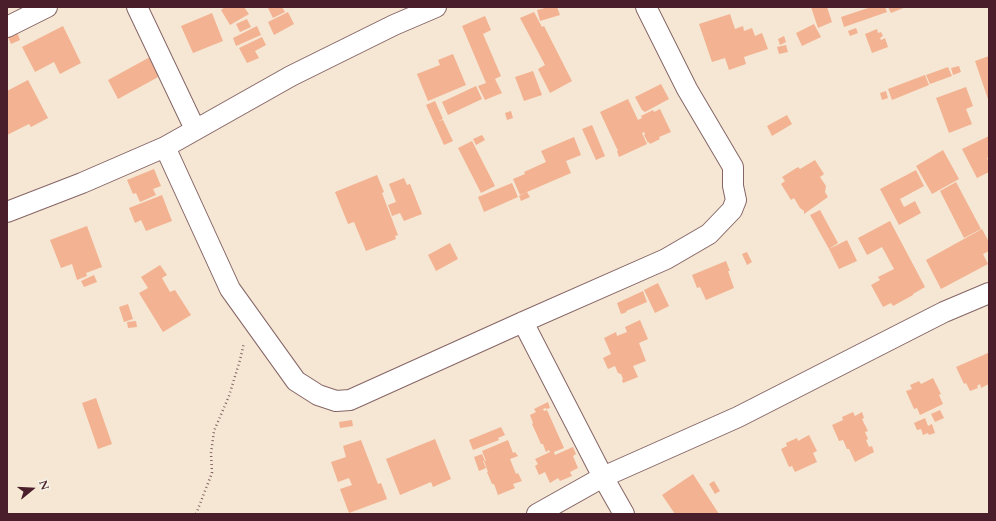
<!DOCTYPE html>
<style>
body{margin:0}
#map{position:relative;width:996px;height:521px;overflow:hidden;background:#f5e7d3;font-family:Cardo,serif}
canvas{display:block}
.frame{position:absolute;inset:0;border:8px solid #4a1f2b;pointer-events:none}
.north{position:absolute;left:12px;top:469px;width:40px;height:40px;-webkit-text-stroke:3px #f7f3e8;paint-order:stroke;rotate:72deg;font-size:11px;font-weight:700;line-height:16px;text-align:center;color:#4a1f2b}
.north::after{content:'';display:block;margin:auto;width:14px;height:18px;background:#4a1f2b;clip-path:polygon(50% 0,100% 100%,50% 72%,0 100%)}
</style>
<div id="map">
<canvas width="996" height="521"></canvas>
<div class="frame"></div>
<div class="north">N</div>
</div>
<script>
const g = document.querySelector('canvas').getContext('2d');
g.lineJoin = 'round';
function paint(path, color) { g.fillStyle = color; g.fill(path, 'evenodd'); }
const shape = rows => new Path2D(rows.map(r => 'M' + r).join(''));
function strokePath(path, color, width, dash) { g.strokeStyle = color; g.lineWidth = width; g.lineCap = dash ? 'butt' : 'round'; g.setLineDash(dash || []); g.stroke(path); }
const building = shape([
 [225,7,244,7,249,14,230,25,221,10],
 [271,7,282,7,285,12,273,18,268,8],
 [549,7,557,7,560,15,540,21,537,10],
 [811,7,827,7,832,22,818,28],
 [871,7,885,7,887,12,844,27,841,17],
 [888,7,906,7,891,13],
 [288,12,294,24,274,35,268,22],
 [534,12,542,27,544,26,572,81,550,93,538,69,545,65,520,18],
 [212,13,223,41,193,53,181,26],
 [730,14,735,29,743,26,744,31,752,28,755,36,762,33,768,49,744,57,746,64,729,70,725,58,712,62,699,24],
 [485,16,491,30,483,34,501,76,495,79,502,93,485,100,478,86,486,83,462,26],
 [247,19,251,27,240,32,236,24],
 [814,24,821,37,802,46,796,33],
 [63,26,81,63,60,74,54,62,35,72,22,47],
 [257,26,261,35,236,46,233,38],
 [856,28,858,33,850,36,848,31],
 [16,29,20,40,11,44,7,35],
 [877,29,878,33,881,32,883,36,880,38,881,40,885,38,888,47,872,53,865,34],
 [784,36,786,42,780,45,778,39],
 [262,37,266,45,255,51,259,58,247,63,239,48],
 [786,45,788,52,779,54,777,47],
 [453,54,466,85,428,101,417,74,440,65,438,60],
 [989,56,989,102,975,61],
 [150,57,160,76,118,99,108,80],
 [959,66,961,72,953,75,951,68],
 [948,67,952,76,930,84,926,75],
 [533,71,542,95,524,101,515,77],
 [925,75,929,85,892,100,888,89],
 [28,80,48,118,31,127,29,124,7,135,7,91],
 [661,84,669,99,645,112,642,110,635,97],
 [476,86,482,99,448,115,442,102],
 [966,87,973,106,966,109,972,124,949,133,936,98],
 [886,91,888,98,882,100,880,93],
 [628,99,638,120,642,118,641,116,653,110,654,112,660,109,671,132,659,137,660,139,650,144,649,142,648,143,644,135,645,134,644,132,642,133,647,144,619,157,617,151,618,151,600,112],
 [435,101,443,119,438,121,443,120,453,141,444,145,426,105],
 [511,111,513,118,507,120,505,113],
 [787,115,792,124,772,136,767,126],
 [592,125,605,156,596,160,582,129],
 [482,135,485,140,476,145,473,139],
 [989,136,989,157,987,158,989,163,989,172,977,178,962,149],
 [574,137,581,155,566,161,571,173,520,195,513,179,525,174,524,172,546,162,541,151],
 [472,141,495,186,481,193,458,148],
 [943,150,959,179,932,194,916,166],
 [815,160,824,174,820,177,826,186,825,192,828,197,804,214,804,211,800,208,794,198,791,200,781,184,785,181,782,177,798,167,800,169],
 [154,169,161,186,153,189,156,195,140,202,136,193,133,194,127,180],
 [916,170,924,186,900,199,904,207,915,201,921,213,899,225,880,189],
 [377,175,384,192,382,193,398,235,395,236,396,239,366,251,354,222,348,224,335,192],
 [404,178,407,185,410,184,422,214,404,221,400,213,392,216,388,205,396,202,389,184],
 [956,182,981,229,964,238,940,191],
 [512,183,518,197,484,212,478,197],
 [527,192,530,197,521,201,519,196],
 [162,195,172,221,146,231,141,220,135,223,129,208],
 [820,210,838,243,829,249,810,215],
 [890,221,925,287,913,294,913,295,893,306,891,303,883,307,871,285,880,280,878,277,894,269,882,247,867,255,858,238],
 [87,226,102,267,86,273,87,276,77,280,72,264,61,268,50,240],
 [982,229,989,242,989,251,983,254,988,264,941,289,926,260],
 [847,240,857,261,839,269,829,249],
 [450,243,458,259,436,271,428,255],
 [747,252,752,262,747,265,742,254],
 [726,261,730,271,728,271,734,288,706,300,700,287,697,288,692,275],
 [160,265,167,275,162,278,170,292,175,290,191,315,163,332,139,293,148,288,141,277],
 [94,275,97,282,84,287,81,281],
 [658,283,669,306,655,313,644,290],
 [643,291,647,302,626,311,627,312,621,314,617,303],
 [128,304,133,319,124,322,119,307],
 [640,320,648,339,639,343,646,361,633,366,638,377,623,383,622,380,623,379,621,374,618,373,615,366,608,369,603,358,611,354,604,338,616,332,617,336,627,332,625,327],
 [136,321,137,327,128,328,127,322],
 [988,353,989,384,981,388,980,384,977,386,978,388,970,391,966,383,964,384,956,367],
 [933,378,941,394,939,395,943,404,920,415,917,408,914,409,906,391,912,389,910,385,919,381,921,384],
 [96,398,112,444,98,449,82,403],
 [548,402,550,408,546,409,546,408,543,409,544,411,547,410,564,448,554,452,555,455,573,447,576,454,573,456,578,468,570,472,572,476,560,481,558,478,550,483,545,472,539,475,535,466,538,464,535,459,550,452,549,450,546,452,543,444,541,444,532,424,533,423,530,415,536,412,534,409],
 [940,410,944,418,935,422,931,414],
 [853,412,855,416,862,412,864,418,862,419,868,431,865,432,868,439,866,440,869,447,872,446,874,452,855,462,849,449,847,449,843,440,839,441,832,425,843,420,842,417],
 [925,418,928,426,932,424,935,433,929,435,928,433,923,435,921,429,917,430,914,423],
 [352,420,353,426,340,428,339,422],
 [501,427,505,435,498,438,499,440,473,450,469,440],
 [809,435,817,451,813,453,817,462,795,472,792,466,789,467,781,449,787,446,786,443,797,438,798,441],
 [435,439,451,479,433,487,431,482,400,495,386,459],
 [361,440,378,484,381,483,387,499,349,513,340,489,352,485,349,478,338,482,331,462,346,457,343,446],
 [508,440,513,453,515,452,518,456,510,459,516,474,518,473,522,481,513,484,515,488,498,495,494,484,492,484,487,472,488,472,484,461,486,461,482,451],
 [482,454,485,461,483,461,486,468,479,471,474,457],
 [693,474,719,514,675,514,662,495],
 [714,481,720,491,715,494,709,484]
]);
const path = shape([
 [196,514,212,473,211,453,214,431,229,396,240,360,244,343]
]);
const street = shape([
 [137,7,195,129],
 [7,27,47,7],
 [165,147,230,289,296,381,318,395,336,401,350,400,523,322,666,259,709,234,732,210,736,200,733,186,733,167,687,89,646,7],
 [7,212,82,183,165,147,291,76,394,25,436,7],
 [523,322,603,477,624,514],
 [537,514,603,477,738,417,944,312,989,293]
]);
paint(building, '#f3b292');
strokePath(street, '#866566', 22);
strokePath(path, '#866566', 2.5, [1, 3]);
strokePath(street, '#fff', 20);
</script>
